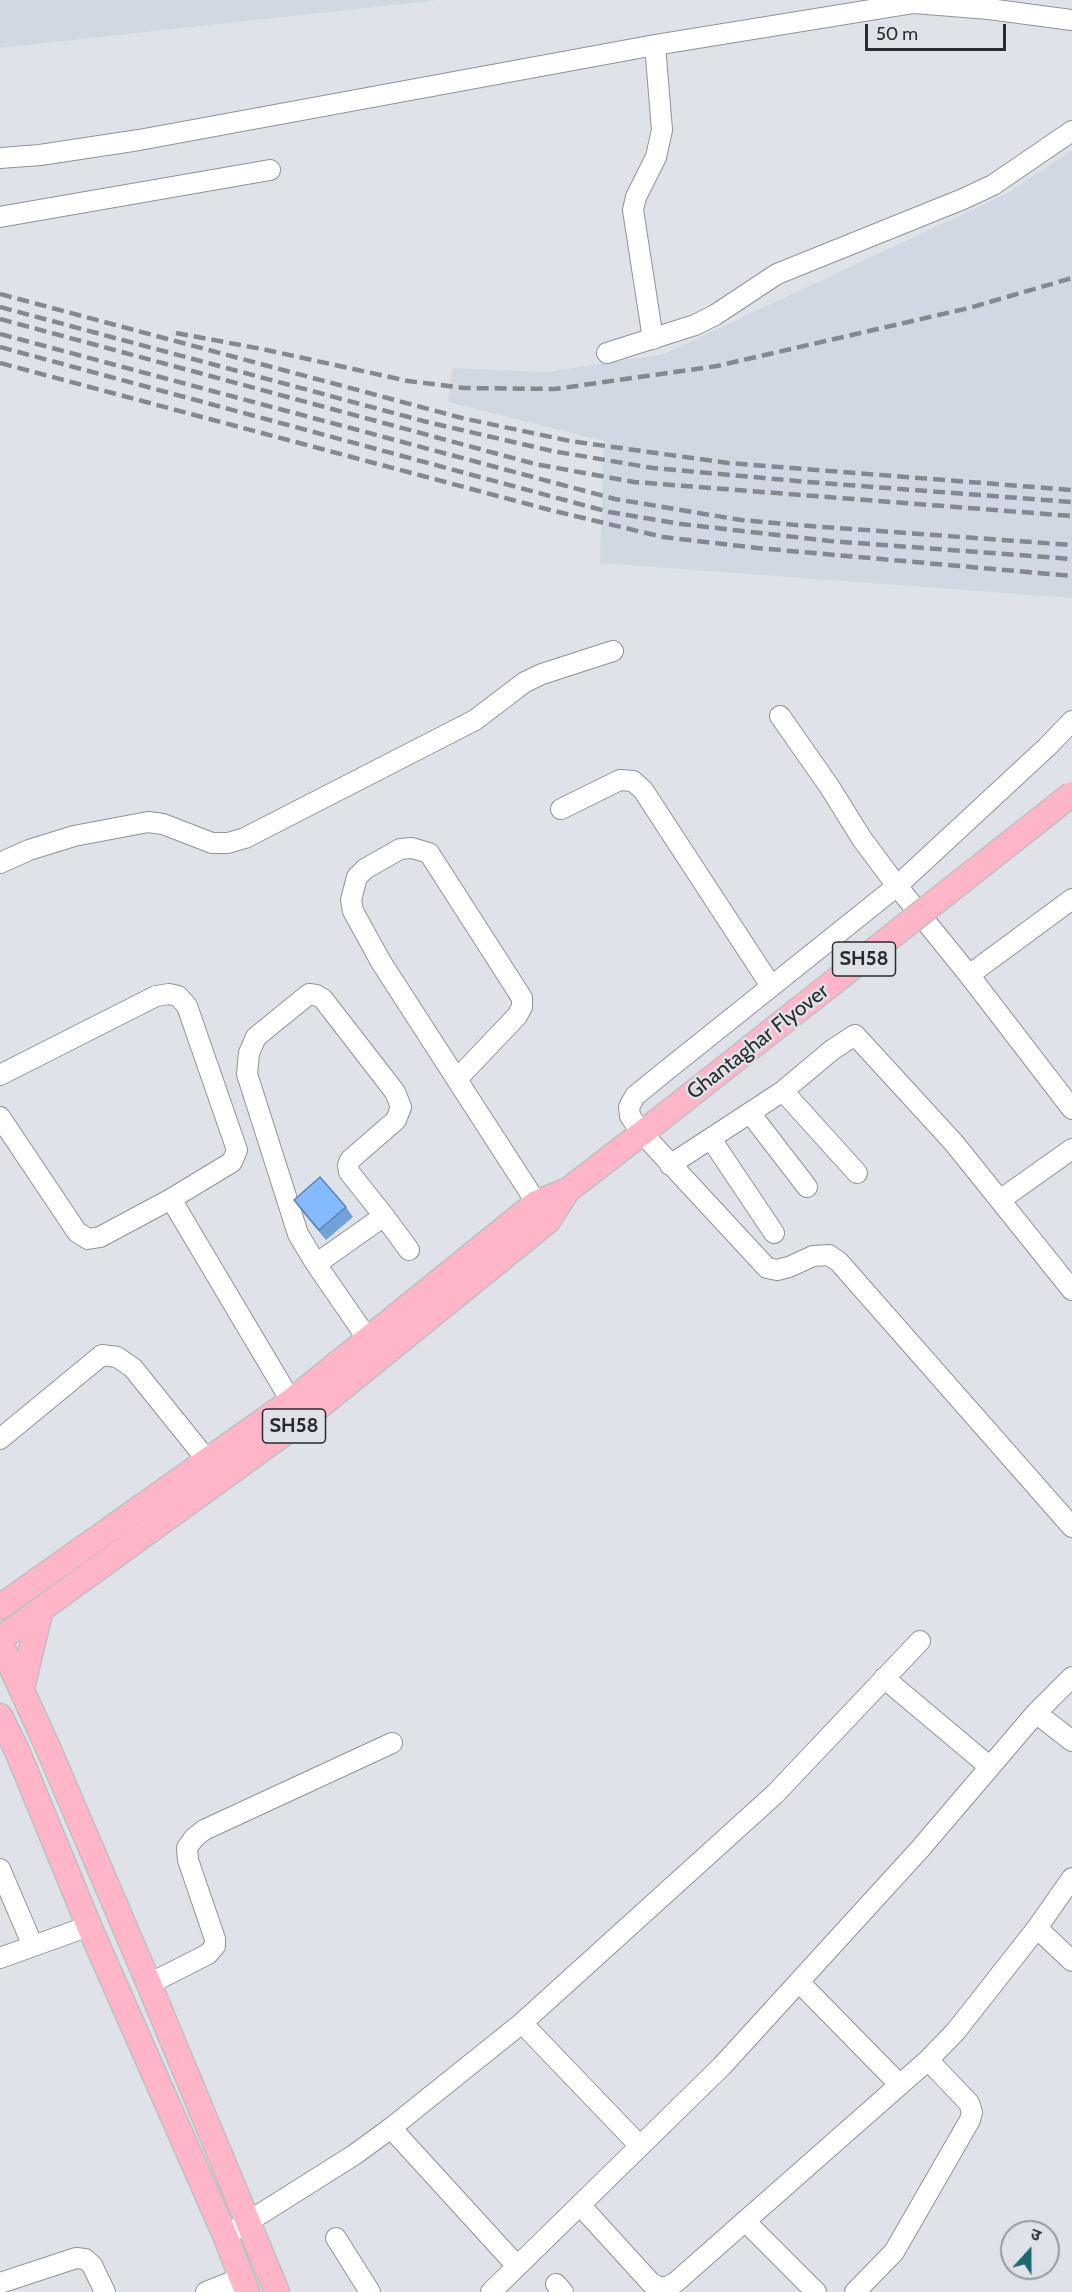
<!DOCTYPE html>
<meta charset="utf-8">
<style>
body{margin:0}
#map{position:relative;width:1072px;height:2292px;overflow:hidden;background:#dfe3e9;font-family:Cabin,"Noto Sans Devanagari",sans-serif}
canvas{display:block}
.north{position:absolute;left:1000px;top:2220px;width:60px;height:60px;box-sizing:border-box;background:#dfe3e9;border:2px solid #96999e;border-radius:50%;rotate:21deg;font-size:16px;font-weight:700;line-height:24px;text-align:center;color:#292b2d}
.north::after{content:'';display:block;margin:auto;width:21px;height:27px;background:#1c6970;clip-path:polygon(50% 0,100% 100%,50% 72%,0 100%)}
.scale{position:absolute;left:865px;top:24px;width:141px;height:27px;box-sizing:border-box;border:3px solid #292b2d;border-top:0;padding-left:8px;font-size:18px;line-height:21px;white-space:nowrap;color:#292b2d;-webkit-text-stroke:4px #dfe3e9;paint-order:stroke}
</style>
<div id="map">
<canvas width="1072" height="2292"></canvas>
<div class="north">उ</div>
<div class="scale">50 m</div>
</div>
<script>
const g = document.querySelector('canvas').getContext('2d');
g.lineJoin = 'round';
function paint(path, color) { g.fillStyle = color; g.fill(path, 'evenodd'); }
const shape = rows => new Path2D(rows.map(r => 'M' + r).join(''));
function strokePath(path, color, width, dash) { g.strokeStyle = color; g.lineWidth = width; g.lineCap = dash ? 'butt' : 'round'; g.setLineDash(dash || []); g.stroke(path); }
function drawText(font, color, halo, rows, align = 'center') {
  g.font = font + ' Cabin,sans-serif'; g.lineWidth = 5; g.setLineDash([]); g.textBaseline = 'middle'; g.strokeStyle = halo; g.fillStyle = color; for (const [text, x, y, turn = 0] of rows) {
    g.save(); g.translate(x, y); g.rotate((+turn || 0) * Math.PI / 180); g.textAlign = isNaN(turn) ? turn : align; if (halo) g.strokeText(text, 0, 0); g.fillText(text, 0, 0); g.restore();
  }
}
const built = shape([
 [0,0,438,0,0,48],
 [1072,150,1072,598,600,563,604,441,448,402,452,368,547,372,664,354,1008,193]
]);
const minor = shape([
 [0,158,40,155,139,140,655,45,914,3,989,9,1072,20],
 [0,217,270,170],
 [653,339,633,210,636,197,656,157,662,130,655,45],
 [607,353,695,325,715,315,777,274,963,199,993,185,1072,131],
 [780,716,829,786,862,839,897,886,969,975,1072,1109],
 [1072,721,1047,747,897,886,662,1074,635,1096,629,1107,630,1116,642,1133,767,1268,777,1270,789,1267,813,1256,829,1255,839,1262,1072,1527],
 [561,809,620,780,633,781,643,790,771,986],
 [0,863,29,850,74,836,148,822,163,824,212,843,228,843,245,838,475,720,525,682,542,674,613,651],
 [969,975,1072,899],
 [0,1075,156,996,169,994,178,996,187,1006,237,1150,232,1162,171,1199,100,1237,88,1239,77,1232,0,1117],
 [458,1078,517,1016,522,1007,522,998,429,853,412,848,400,849,365,869,357,877,351,900,353,911,381,962,543,1213],
 [783,1091,857,1173],
 [750,1113,807,1187],
 [711,1139,774,1233],
 [670,1165,783,1091,832,1050,855,1035,954,1143,1072,1290],
 [171,1199,291,1401],
 [1000,1200,1072,1149],
 [384,1216,409,1250],
 [316,1264,384,1216,349,1172,348,1165,350,1160,396,1120,401,1107,395,1092,323,999,316,995,309,994,256,1037,249,1053,247,1074,298,1234,316,1264,376,1351],
 [0,1439,102,1355,117,1357,133,1368,207,1460],
 [884,1678,990,1767],
 [1036,1713,1072,1741],
 [0,1869,33,1946],
 [1037,1928,1072,1961],
 [0,1958,89,1926],
 [799,1982,900,2085],
 [149,1984,208,1954,215,1946,215,1939,188,1860,187,1848,194,1838,204,1830,392,1743],
 [522,2023,640,2146],
 [391,2128,517,2266],
 [580,2205,651,2283,659,2287,667,2287,676,2282,928,2060,956,2031,1037,1928,1072,1878],
 [745,2221,816,2292],
 [235,2230,354,2155,391,2128,522,2023,775,1794,920,1641],
 [336,2238,370,2292],
 [0,2283,76,2258,85,2259,92,2265,105,2292],
 [556,2284,563,2292],
 [206,2292,241,2278],
 [491,2292,722,2066,920,1849,1036,1713,1072,1677],
 [855,2292,894,2252,970,2120,972,2112,969,2103,928,2060]
]);
const major = shape([
 [0,1607,291,1401,536,1203,568,1190,655,1123],
 [0,1639,305,1418,548,1221,568,1190],
 [0,1642,49,1750,149,1984,277,2292],
 [22,1688,41,1609],
 [0,1716,18,1753,89,1926,225,2235,247,2292]
]);
const rail = shape([
 [0,294,462,418,570,441,728,463,1072,490],
 [0,307,427,422,552,451,653,468,808,482,1072,502],
 [0,319,535,464,634,482,1072,516],
 [176,333,262,349,408,381,464,388,555,389,717,366,969,308,1072,278],
 [0,334,615,499,741,520,796,525,1072,545],
 [0,347,609,512,681,524,830,541,1072,559],
 [0,363,550,510,663,537,757,548,1072,576]
]);
const majorBridge = shape([
 [655,1123,1072,794]
]);
const wall = shape([
 [294,1200,346,1207,353,1217,326,1240,301,1210]
]);
const building = shape([
 [320,1177,346,1207,319,1230,294,1200,320,1177]
]);
const shields = [
 [864,959,63],
 [294,1426,63]
];
const shieldNames = [
 ["SH58",864,959],
 ["SH58",294,1426]
];
const streetNames = [
 ["Ghantaghar Flyover",758,1042,-38]
];
paint(built, '#cfd8e3');
strokePath(minor, '#8f9398', 22);
strokePath(major, '#bfbfc0', 27);
strokePath(minor, '#fff', 20);
strokePath(major, '#fdb5c7', 24);
strokePath(rail, '#85888c', 4.5, [12, 6]);
strokePath(majorBridge, '#bfbfc0', 27, []);
strokePath(majorBridge, '#fdb5c7', 24);
paint(wall, '#72a1da');
paint(building, '#84bbfe');
strokePath(building, '#5c83b2', 1.5);
for (const [x, y, w] of shields) { const box = new Path2D(); box.roundRect(x - w / 2, y - 17, w, 34, 4.5); g.fillStyle = '#dfe3e9'; g.fill(box); strokePath(box, '#292b2d', 1.5); }
drawText('bold 20px', '#292b2d', null, shieldNames);
drawText('21px', '#292b2d', '#dfe3e9', streetNames);
</script>
